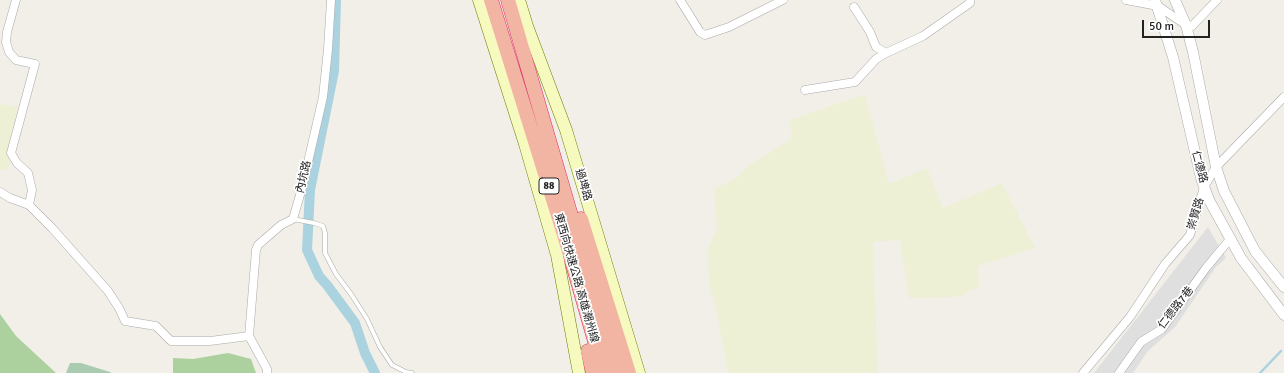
<!DOCTYPE html>
<meta charset="utf-8">
<style>
body{margin:0}
#map{position:relative;width:1284px;height:373px;overflow:hidden;background:#f2efe9;font-family:Signika,sans-serif}
canvas{display:block}
.scale{position:absolute;left:1142px;top:20px;width:68px;height:18px;box-sizing:border-box;border:2px solid #222;border-top:0;padding-left:5px;font-size:12px;line-height:14px;white-space:nowrap;color:#222;-webkit-text-stroke:3px #fff;paint-order:stroke}
</style>
<div id="map">
<canvas width="1284" height="373"></canvas>
<div class="scale">50 m</div>
</div>
<script>
const g = document.querySelector('canvas').getContext('2d');
g.lineJoin = 'round';
function paint(path, color) { g.fillStyle = color; g.fill(path, 'evenodd'); }
const shape = rows => new Path2D(rows.map(r => 'M' + r).join(''));
function strokePath(path, color, width, dash) { g.strokeStyle = color; g.lineWidth = width; g.lineCap = dash ? 'butt' : 'round'; g.setLineDash(dash || []); g.stroke(path); }
function drawText(font, color, halo, rows, align = 'center') {
  g.font = font + ' Signika,"Noto Sans TC",sans-serif'; g.lineWidth = 3.5; g.setLineDash([]); g.textBaseline = 'middle'; g.strokeStyle = halo; g.fillStyle = color; for (const [text, x, y, turn = 0] of rows) {
    g.save(); g.translate(x, y); g.rotate((+turn || 0) * Math.PI / 180); g.textAlign = isNaN(turn) ? turn : align; if (halo) g.strokeText(text, 0, 0); g.fillText(text, 0, 0); g.restore();
  }
}
const residential = shape([
 [1208,227,1226,258,1216,267,1175,327,1148,351,1133,373,1094,373]
]);
const farmland = shape([
 [865,94,889,184,927,168,943,208,1002,183,1035,248,978,266,979,288,968,291,964,295,954,297,909,298,900,240,873,242,878,373,728,373,716,308,709,285,708,248,717,229,714,189,737,178,747,166,792,139,790,120],
 [0,104,18,107,8,149,10,165,5,171,0,170]
]);
const forest = shape([
 [0,314,16,336,56,373,0,373],
 [228,353,251,359,256,373,173,373,173,358,193,359]
]);
const cemetery = shape([
 [70,363,81,363,110,372,111,373,66,373]
]);
const stream = shape([
 [1260,373,1281,351]
]);
const canal = shape([
 [336,0,334,71,310,190,307,250,319,276,327,285,355,323,365,353,375,373]
]);
const service = shape([
 [293,219,314,223,323,226,325,233,325,253,336,274,351,294,367,319,380,347,392,365,406,372,412,373]
]);
const minor = shape([
 [16,0,7,32,6,42,9,52,16,60,35,64,11,153,17,163,28,173,32,190,29,205],
 [680,0,700,32,705,35,729,27,783,0],
 [1126,0,1158,6,1186,25,1192,26,1217,0],
 [854,7,870,32,876,47,886,53],
 [805,90,855,82,876,59,886,53,923,36,970,3,970,0],
 [0,192,10,198,29,205,52,228,108,291,119,308,125,321,156,326,171,341,210,341,249,336],
 [267,373,267,369,249,336,256,250,258,245,281,225,293,219,302,188,323,97,328,49,331,0],
 [1083,373,1130,317,1165,264,1190,235,1204,187,1216,167,1284,97],
 [1119,373,1141,342,1162,329,1206,268,1230,239]
]);
const tertiary = shape([
 [1155,0,1173,57,1201,178,1209,200,1241,258,1284,315],
 [1175,0,1186,25,1193,52,1216,167,1224,191,1255,251,1284,287]
]);
const secondary = shape([
 [479,0,525,144,557,255,579,373],
 [519,0,527,26,566,130,639,373]
]);
const trunk = shape([
 [491,0,569,251,604,373],
 [508,0,617,373],
 [581,219,629,373],
 [588,351,593,373]
]);
const shields = [
 [549,186,20]
];
const shieldNames = [
 ["88",549,186]
];
const streetNames = [
 ["仁德路",1199,167,75],
 ["內坑路",304,177,-77],
 ["過埤路",583,185,73],
 ["崇賢路",1196,214,-73],
 ["東西向快速公路 高雄潮州線",576,278,74],
 ["仁德路7巷",1176,308,-52]
];
paint(residential, '#e0dfdf');
paint(farmland, '#eef0d5');
paint(forest, '#add19e');
paint(cemetery, '#aacbaf');
strokePath(stream, '#aad3df', 2.5);
strokePath(canal, '#aad3df', 10);
strokePath(service, '#a9a9a9', 5);
strokePath(minor, '#a9a9a9', 9);
strokePath(tertiary, '#a9a9a9', 11);
strokePath(secondary, '#707d05', 13);
strokePath(trunk, '#dc2a67', 15);
strokePath(service, '#fff', 4);
strokePath(minor, '#fff', 8);
strokePath(tertiary, '#fff', 10);
strokePath(secondary, '#f7fabf', 12);
strokePath(trunk, '#f2b4a3', 14);
for (const [x, y, w] of shields) { const box = new Path2D(); box.roundRect(x - w / 2, y - 8, w, 16, 3); g.fillStyle = '#fff'; g.fill(box); strokePath(box, '#222', 1); }
drawText('bold 10px', '#222', null, shieldNames);
drawText('11px', '#222', '#fff', streetNames);
</script>
